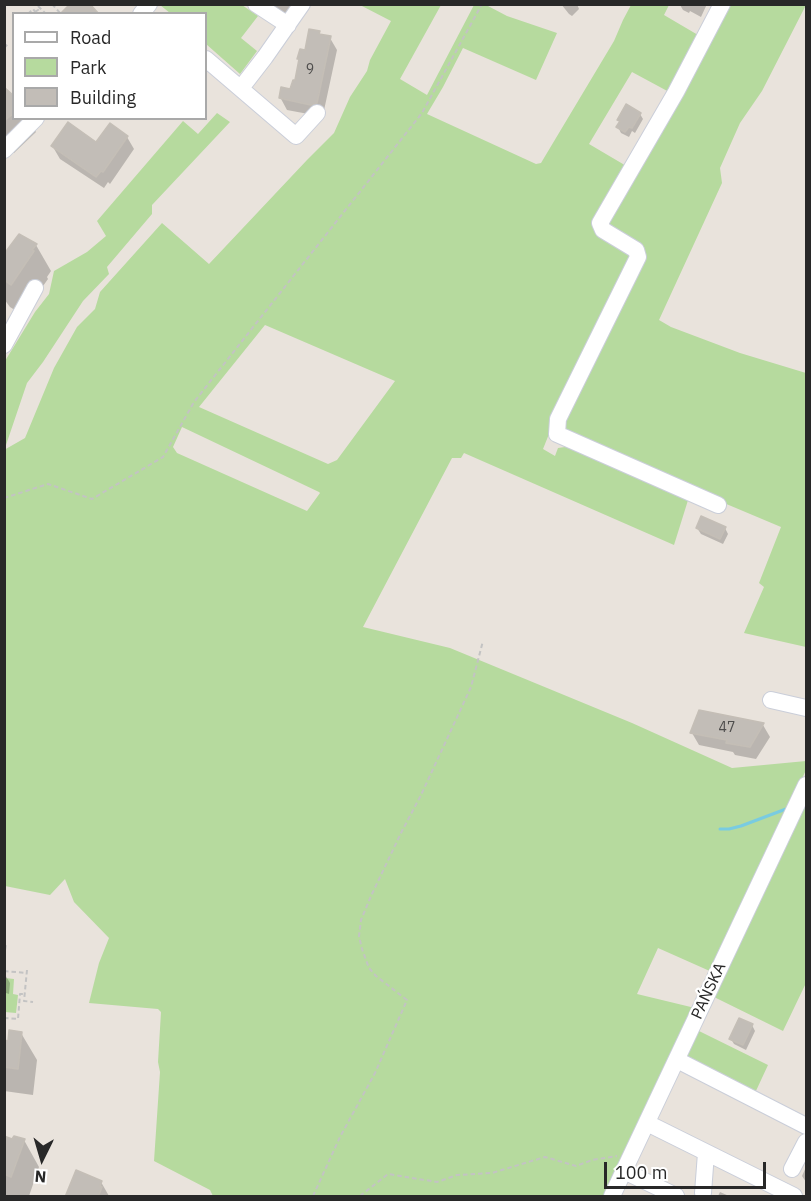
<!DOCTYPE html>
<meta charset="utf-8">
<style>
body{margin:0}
#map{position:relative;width:811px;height:1201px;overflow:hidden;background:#e9e3dc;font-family:"IBM Plex Sans",sans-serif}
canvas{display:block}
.frame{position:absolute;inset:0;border:6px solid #282828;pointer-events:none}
.legend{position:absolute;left:12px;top:12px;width:195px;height:108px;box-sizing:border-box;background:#fff;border:2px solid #a9a9a9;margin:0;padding:8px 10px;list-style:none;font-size:18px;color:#282828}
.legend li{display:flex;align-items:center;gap:12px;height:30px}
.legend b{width:30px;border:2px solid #a9a9a9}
.north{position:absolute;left:12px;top:1129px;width:60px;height:60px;-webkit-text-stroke:4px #fff;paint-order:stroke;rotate:185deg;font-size:16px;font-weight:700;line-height:24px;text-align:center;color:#282828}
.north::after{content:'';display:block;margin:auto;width:21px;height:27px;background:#282828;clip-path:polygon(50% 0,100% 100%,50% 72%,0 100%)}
.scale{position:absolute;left:604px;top:1162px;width:162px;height:27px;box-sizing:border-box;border:3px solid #282828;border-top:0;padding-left:8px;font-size:18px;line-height:21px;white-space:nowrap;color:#282828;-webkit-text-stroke:4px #fff;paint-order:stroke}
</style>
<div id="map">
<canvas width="811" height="1201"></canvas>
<div class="frame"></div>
<ul class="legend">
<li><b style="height:8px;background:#fff"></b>Road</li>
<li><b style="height:16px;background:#b6da9e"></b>Park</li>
<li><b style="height:16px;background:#c2bdb7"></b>Building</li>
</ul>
<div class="north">N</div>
<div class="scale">100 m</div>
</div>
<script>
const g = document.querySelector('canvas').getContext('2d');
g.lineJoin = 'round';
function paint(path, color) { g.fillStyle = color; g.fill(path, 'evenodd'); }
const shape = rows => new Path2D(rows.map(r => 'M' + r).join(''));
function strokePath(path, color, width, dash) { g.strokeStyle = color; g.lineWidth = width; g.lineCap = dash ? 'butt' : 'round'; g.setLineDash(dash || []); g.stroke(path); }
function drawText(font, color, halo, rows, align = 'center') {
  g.font = font + ' "IBM Plex Sans",sans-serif'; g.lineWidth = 4.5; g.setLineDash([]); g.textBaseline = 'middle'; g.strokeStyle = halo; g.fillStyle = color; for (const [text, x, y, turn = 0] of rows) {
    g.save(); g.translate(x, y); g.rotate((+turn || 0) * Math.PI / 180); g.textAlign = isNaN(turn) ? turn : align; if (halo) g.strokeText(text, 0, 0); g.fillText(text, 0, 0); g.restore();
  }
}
const green = shape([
 [160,5,242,5,258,16,241,38,257,51,240,74,206,44,206,14,170,13],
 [360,5,441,5,400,79,427,95,474,5,488,5,488,6,507,16,557,33,536,80,463,48,443,87,427,114,536,164,541,163,614,41,623,20,631,5,669,5,664,15,698,35,671,93,632,72,589,144,628,167,729,5,806,5,762,91,740,123,720,168,722,183,659,320,671,327,740,353,806,373,806,647,744,633,764,587,759,583,781,527,686,487,553,424,543,449,555,456,558,448,572,446,689,497,674,545,464,453,461,458,452,458,363,627,450,648,632,723,732,768,806,761,806,770,712,972,658,948,637,994,695,1008,609,1196,213,1196,210,1190,154,1161,160,1072,158,1062,161,1012,158,1009,89,1003,99,963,109,938,74,902,65,879,50,895,5,886,4,450,25,438,54,368,77,327,95,309,100,292,162,223,209,264,307,160,334,133,350,97,367,71,370,60,391,21],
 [265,325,395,381,337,460,328,464,199,407],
 [182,427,319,492,320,493,307,511,177,453,173,447],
 [217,113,230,122,152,205,152,214,107,267,109,274,83,301,43,362,27,383,5,448,5,361,35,312,49,294,54,271,87,252,106,236,97,221,183,121,198,134],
 [806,798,806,983,783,1031,714,997],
 [5,978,14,979,13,994,18,995,16,1013,5,1012],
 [699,1031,768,1065,755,1093,687,1056]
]);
const shadow = shape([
 [264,4,300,4,292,26],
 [561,4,577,4,579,9,572,16,569,14],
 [707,4,701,17,690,11,689,13,683,10,680,5],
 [319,32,321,36,330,38,337,50,323,115,319,116,287,110,280,97,291,91,296,82,306,52],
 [4,89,14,98,14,118,28,118,36,132,14,153,4,142],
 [640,114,643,119,635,133,632,131,629,137,621,133,618,127,620,123,618,120],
 [127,137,134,149,110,184,108,182,104,188,60,159,53,147,97,145],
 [36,245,51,271,47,277,48,279,26,310,21,314,10,307,4,299,4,257],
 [697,528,725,528,728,534,723,544,701,534],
 [700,712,763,725,770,737,756,759,735,755,733,752,699,745,692,733],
 [4,973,10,983,9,994,6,993,4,991],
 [752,1025,755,1031,746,1050,734,1044,731,1039],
 [21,1033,37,1060,33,1095,4,1091,4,1052,8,1056],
 [4,1138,13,1141,24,1140,39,1167,29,1196,4,1196],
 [806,1167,806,1182,802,1176],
 [101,1182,109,1196,67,1196],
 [720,1192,729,1196,718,1196]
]);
const stream = shape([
 [720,829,729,829,741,826,786,809]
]);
const building = shape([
 [70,4,90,4,99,14,60,14,70,4],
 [309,29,320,31,319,34,331,36,317,103,311,105,279,98,281,87,290,89,293,80,295,80,299,59,297,59,300,49,305,50,309,29],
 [4,87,14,96,14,113,4,121,4,87],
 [626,104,641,113,632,128,629,127,625,132,616,127,620,121,617,120,626,104],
 [68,122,96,142,110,123,128,136,103,172,101,171,96,177,51,146,68,122],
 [19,234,37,244,32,250,34,251,11,285,4,280,4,254,19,234],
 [701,516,726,527,720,539,696,528,701,516],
 [699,710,764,723,750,747,726,743,727,740,690,733,699,710],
 [739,1018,753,1024,743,1045,729,1039,739,1018],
 [9,1030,22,1032,18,1069,4,1067,4,1040,8,1041,9,1030],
 [4,1136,12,1139,14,1136,25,1139,11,1177,4,1174,4,1136],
 [76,1170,102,1181,100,1186,102,1187,98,1197,65,1197,76,1170]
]);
const path = shape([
 [52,4,61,14],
 [38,6,46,14],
 [35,12,38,10,42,14],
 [28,14,33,9,37,14],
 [4,48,9,43],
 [4,498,48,484,92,499,163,457,194,402,422,113,482,4],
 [4,957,6,944],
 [27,970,24,1001,33,1002],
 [4,971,27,973],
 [4,1018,18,1019,20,994,25,994],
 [4,1028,5,1019],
 [4,1068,5,1067],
 [313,1196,340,1137,375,1073,407,1000,376,976,369,968,362,949,359,936,361,920,371,896,401,833,421,795,465,700,471,687,483,641],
 [360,1196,388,1174,437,1182,457,1175,492,1173,545,1157,576,1166,592,1160,617,1156]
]);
const minor = shape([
 [256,4,288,25],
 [141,14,149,4],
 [206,59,296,136,317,113],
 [241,88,265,57,302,4],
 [4,150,36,118],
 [4,345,35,288],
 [718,505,557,434,558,419,638,257,636,250,603,230,600,223,676,92,722,4],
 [771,700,806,708],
 [677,1060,806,1126],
 [647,1123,794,1196],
 [792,1169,806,1142],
 [624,1171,676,1196],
 [703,1193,706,1153],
 [612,1196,806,785]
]);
const numberNames = [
 ["9",310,70],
 ["47",727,728]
];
const streetNames = [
 ["PAŃSKA",709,991,-65]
];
paint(green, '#b6da9e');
paint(shadow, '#0003');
strokePath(stream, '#79cbe1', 3);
paint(building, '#c2bdb7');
strokePath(building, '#c4beb6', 1.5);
strokePath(minor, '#caced9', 18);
strokePath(path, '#c3c3c3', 2, [4.5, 3]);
strokePath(minor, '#fff', 16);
drawText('14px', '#4e4d4c', null, numberNames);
drawText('16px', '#282828', '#fff', streetNames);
</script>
